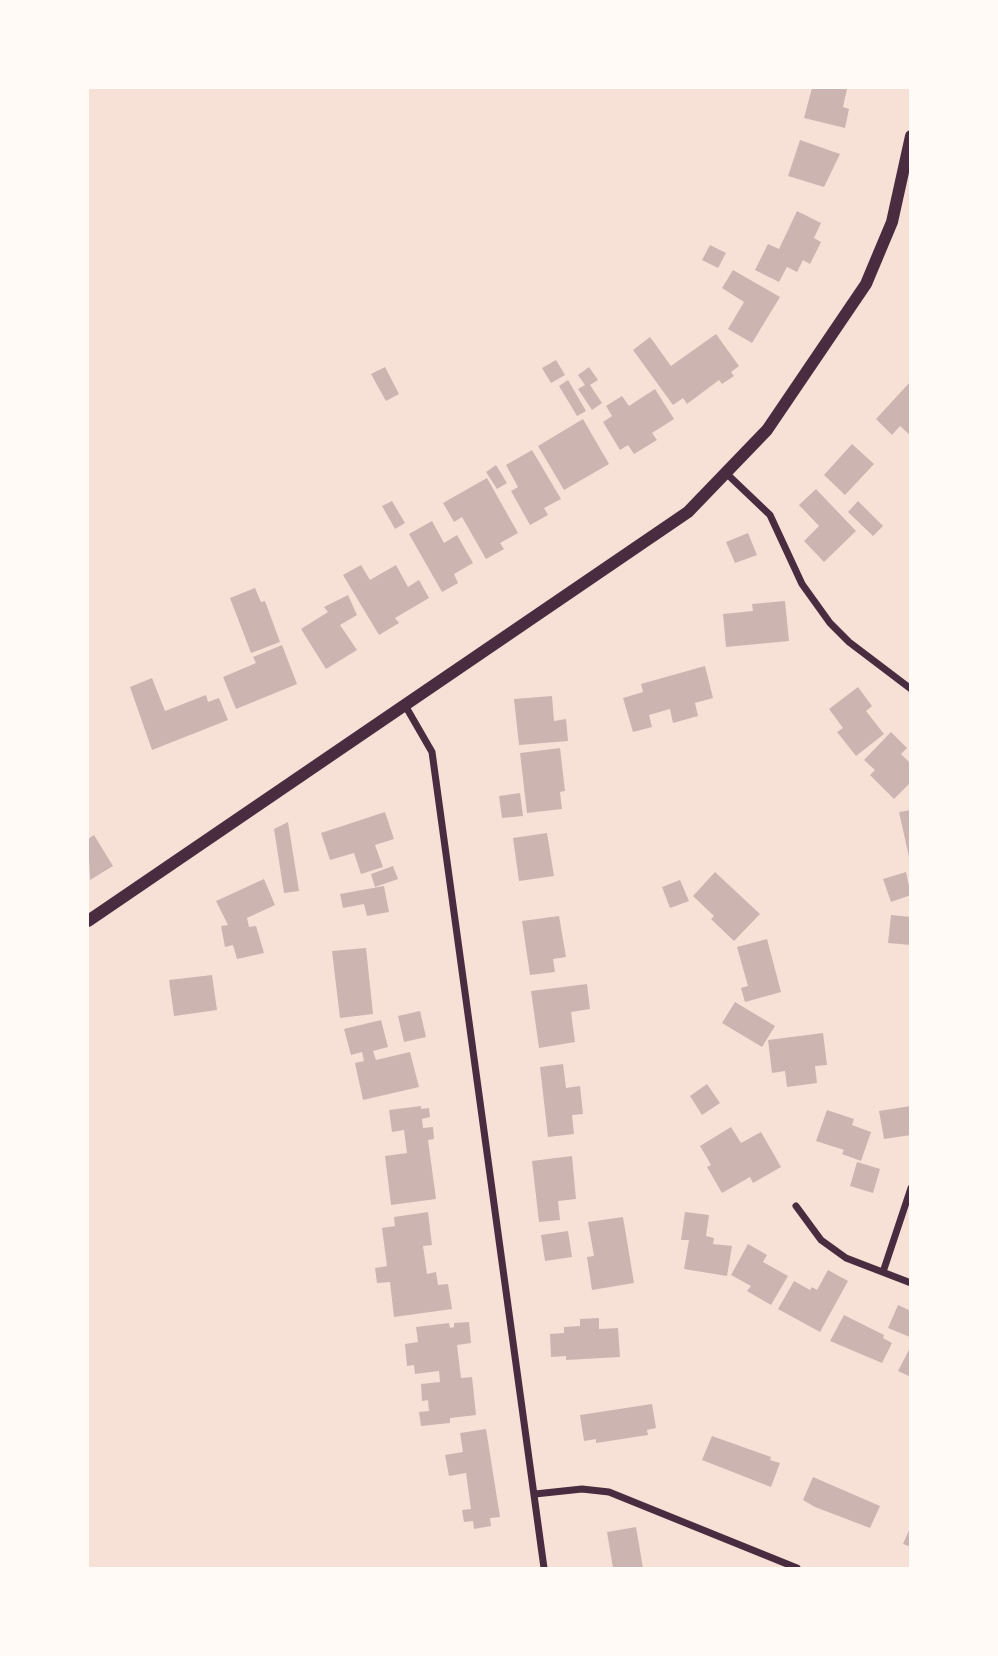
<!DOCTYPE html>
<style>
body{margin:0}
#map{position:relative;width:998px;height:1656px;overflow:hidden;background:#f7e1d7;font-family:"Exo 2",sans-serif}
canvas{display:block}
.frame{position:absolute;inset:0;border:89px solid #fffaf5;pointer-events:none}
</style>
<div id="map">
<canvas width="998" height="1656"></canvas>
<div class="frame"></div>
</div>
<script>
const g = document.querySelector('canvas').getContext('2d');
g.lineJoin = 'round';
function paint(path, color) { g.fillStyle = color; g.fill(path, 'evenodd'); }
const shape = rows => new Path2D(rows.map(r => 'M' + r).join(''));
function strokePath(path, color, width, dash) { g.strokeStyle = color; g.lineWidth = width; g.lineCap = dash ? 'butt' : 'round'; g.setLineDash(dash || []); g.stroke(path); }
const building = shape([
 [812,88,847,89,843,107,849,109,845,128,804,118],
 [800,140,840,154,824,187,788,176],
 [797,211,821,223,814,238,821,242,810,264,803,260,797,272,787,267,779,282,755,270,768,244,779,249],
 [710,245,726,253,718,268,702,260],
 [733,270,780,297,752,343,728,329,744,302,722,288],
 [716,334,739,366,731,372,734,376,722,384,719,380,687,404,683,398,673,405,633,350,650,337,671,366],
 [556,360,565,375,551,383,542,368],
 [385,367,399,394,386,401,371,374],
 [589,367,598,380,590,385,602,403,592,410,578,389,585,385,578,375],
 [568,380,586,411,577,416,559,386],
 [911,381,911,436,900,426,892,435,876,419],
 [655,389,674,419,652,433,657,440,634,454,628,445,620,450,603,422,612,416,606,406,622,396,629,406],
 [583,419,609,464,564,490,538,446],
 [852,444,874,464,845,495,824,475],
 [532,450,561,499,544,508,548,515,530,525,511,491,518,487,506,465],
 [496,465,507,483,497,489,486,472],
 [487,478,518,533,500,543,504,549,486,559,462,517,454,522,443,503],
 [816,489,856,531,824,562,804,541,819,526,799,505],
 [392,501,405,523,395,529,382,506],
 [858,501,883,526,873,536,848,512],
 [432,521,444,543,457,535,473,563,454,574,458,583,442,592,409,534],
 [748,533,757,555,735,563,726,542],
 [361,565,370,580,396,565,408,587,419,580,429,598,395,618,399,623,379,635,343,575],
 [255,588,261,602,265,601,280,642,251,653,230,598],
 [348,595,357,615,340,625,357,650,326,669,301,629,328,612,324,607],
 [785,601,789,641,726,647,723,614,753,611,752,604],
 [282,645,297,684,236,709,223,677,256,663,253,657],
 [705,666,713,698,695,703,698,716,673,723,670,709,649,715,652,727,633,732,623,698,643,692,641,684],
 [152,678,165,711,206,695,208,702,219,698,228,720,152,750,130,687],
 [858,687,872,706,866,711,884,734,856,756,837,732,843,728,829,709],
 [552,696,554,721,566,719,568,741,519,745,514,699],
 [891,732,907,748,901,754,911,764,911,782,894,799,870,775,875,770,864,760],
 [560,748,565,791,560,792,562,809,527,813,520,753],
 [520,793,523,816,502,818,499,796],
 [911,810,911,856,909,857,899,812],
 [385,812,394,839,375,845,383,867,361,874,354,853,330,860,321,833],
 [288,822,299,891,284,893,274,829],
 [547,833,554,876,519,881,513,838],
 [94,835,113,866,90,880,88,839],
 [393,866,398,879,375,887,371,874],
 [715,872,760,914,734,941,711,919,714,916,693,896],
 [906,872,911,895,891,902,883,879],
 [264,879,275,905,247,918,249,927,256,926,264,953,237,959,233,945,225,947,221,926,228,925,216,901],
 [680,880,689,901,670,908,662,887],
 [384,886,389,912,367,916,364,904,343,908,340,894],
 [891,915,911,917,911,945,888,943],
 [559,916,566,957,553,959,555,972,530,975,522,921],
 [767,939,781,992,745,1002,741,988,748,986,737,947],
 [366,948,373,1014,340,1018,332,951],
 [212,975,217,1010,174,1016,169,980],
 [587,984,590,1009,571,1012,575,1042,539,1048,531,991],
 [735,1002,775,1026,762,1047,722,1023],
 [420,1011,426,1037,404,1042,398,1016],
 [381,1020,388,1047,373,1051,376,1060,410,1052,419,1087,363,1100,355,1063,364,1061,362,1052,351,1055,344,1029],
 [823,1033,827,1065,815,1066,817,1083,787,1087,785,1071,772,1073,768,1040],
 [563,1064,566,1088,580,1086,583,1114,572,1115,574,1134,548,1137,540,1067],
 [707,1084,720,1103,702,1115,690,1096],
 [421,1106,421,1109,429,1108,430,1117,422,1119,423,1128,433,1127,434,1139,428,1140,436,1199,391,1205,385,1156,407,1153,404,1130,392,1132,389,1110],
 [911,1106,911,1135,884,1139,879,1111],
 [827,1110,854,1119,852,1125,871,1132,861,1161,842,1154,844,1150,816,1141],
 [731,1127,741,1143,761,1132,781,1167,753,1183,750,1177,722,1193,707,1167,711,1165,700,1146],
 [572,1156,576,1199,558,1201,560,1220,539,1222,532,1161],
 [857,1162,880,1169,873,1193,850,1186],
 [428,1212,432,1245,423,1246,427,1274,436,1272,438,1285,448,1284,452,1309,394,1317,390,1282,377,1283,375,1268,387,1266,382,1228,395,1226,394,1217],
 [685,1212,709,1215,706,1236,714,1238,713,1244,732,1246,727,1276,684,1269,689,1240,681,1240],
 [623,1217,634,1283,592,1290,587,1257,594,1256,588,1222],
 [568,1231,572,1257,545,1261,541,1235],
 [748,1244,767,1255,763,1262,788,1276,771,1305,747,1291,751,1286,731,1275],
 [828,1270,848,1281,820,1332,778,1309,794,1281,810,1290,812,1287,817,1290],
 [898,1305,911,1311,910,1337,888,1328],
 [844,1315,884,1335,883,1338,892,1343,882,1363,830,1341],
 [599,1318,599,1329,618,1328,620,1357,566,1360,566,1356,551,1357,550,1334,564,1333,564,1327,580,1326,580,1319],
 [469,1322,471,1343,457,1345,461,1378,472,1377,476,1415,450,1418,450,1423,421,1426,419,1412,429,1411,428,1400,422,1401,421,1384,440,1382,439,1371,415,1374,414,1365,407,1366,405,1344,418,1342,416,1327,449,1323,450,1328,454,1327,454,1323],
 [911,1346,911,1377,898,1371],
 [652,1404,656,1428,647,1430,648,1435,596,1443,596,1439,584,1441,580,1415],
 [486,1429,500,1517,490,1518,491,1526,474,1529,473,1521,464,1522,462,1510,471,1509,466,1473,449,1476,445,1455,463,1452,460,1433],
 [712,1436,771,1457,770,1460,780,1463,771,1487,702,1460],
 [813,1477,880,1506,870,1528,815,1507,803,1500],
 [911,1526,911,1547,903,1544],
 [636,1527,643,1568,613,1568,607,1532]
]);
const minor = shape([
 [727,474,770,515,802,584,830,623,849,642,911,689],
 [406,707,432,752,544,1568],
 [796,1206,821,1240,846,1258,911,1283],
 [883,1272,911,1188],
 [535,1494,582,1489,609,1492,797,1568]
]);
const tertiary = shape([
 [88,921,688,512,767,430,866,284,892,222,911,136]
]);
paint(building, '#ccb4b1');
strokePath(minor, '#4a2c40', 7);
strokePath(tertiary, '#4a2c40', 12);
</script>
